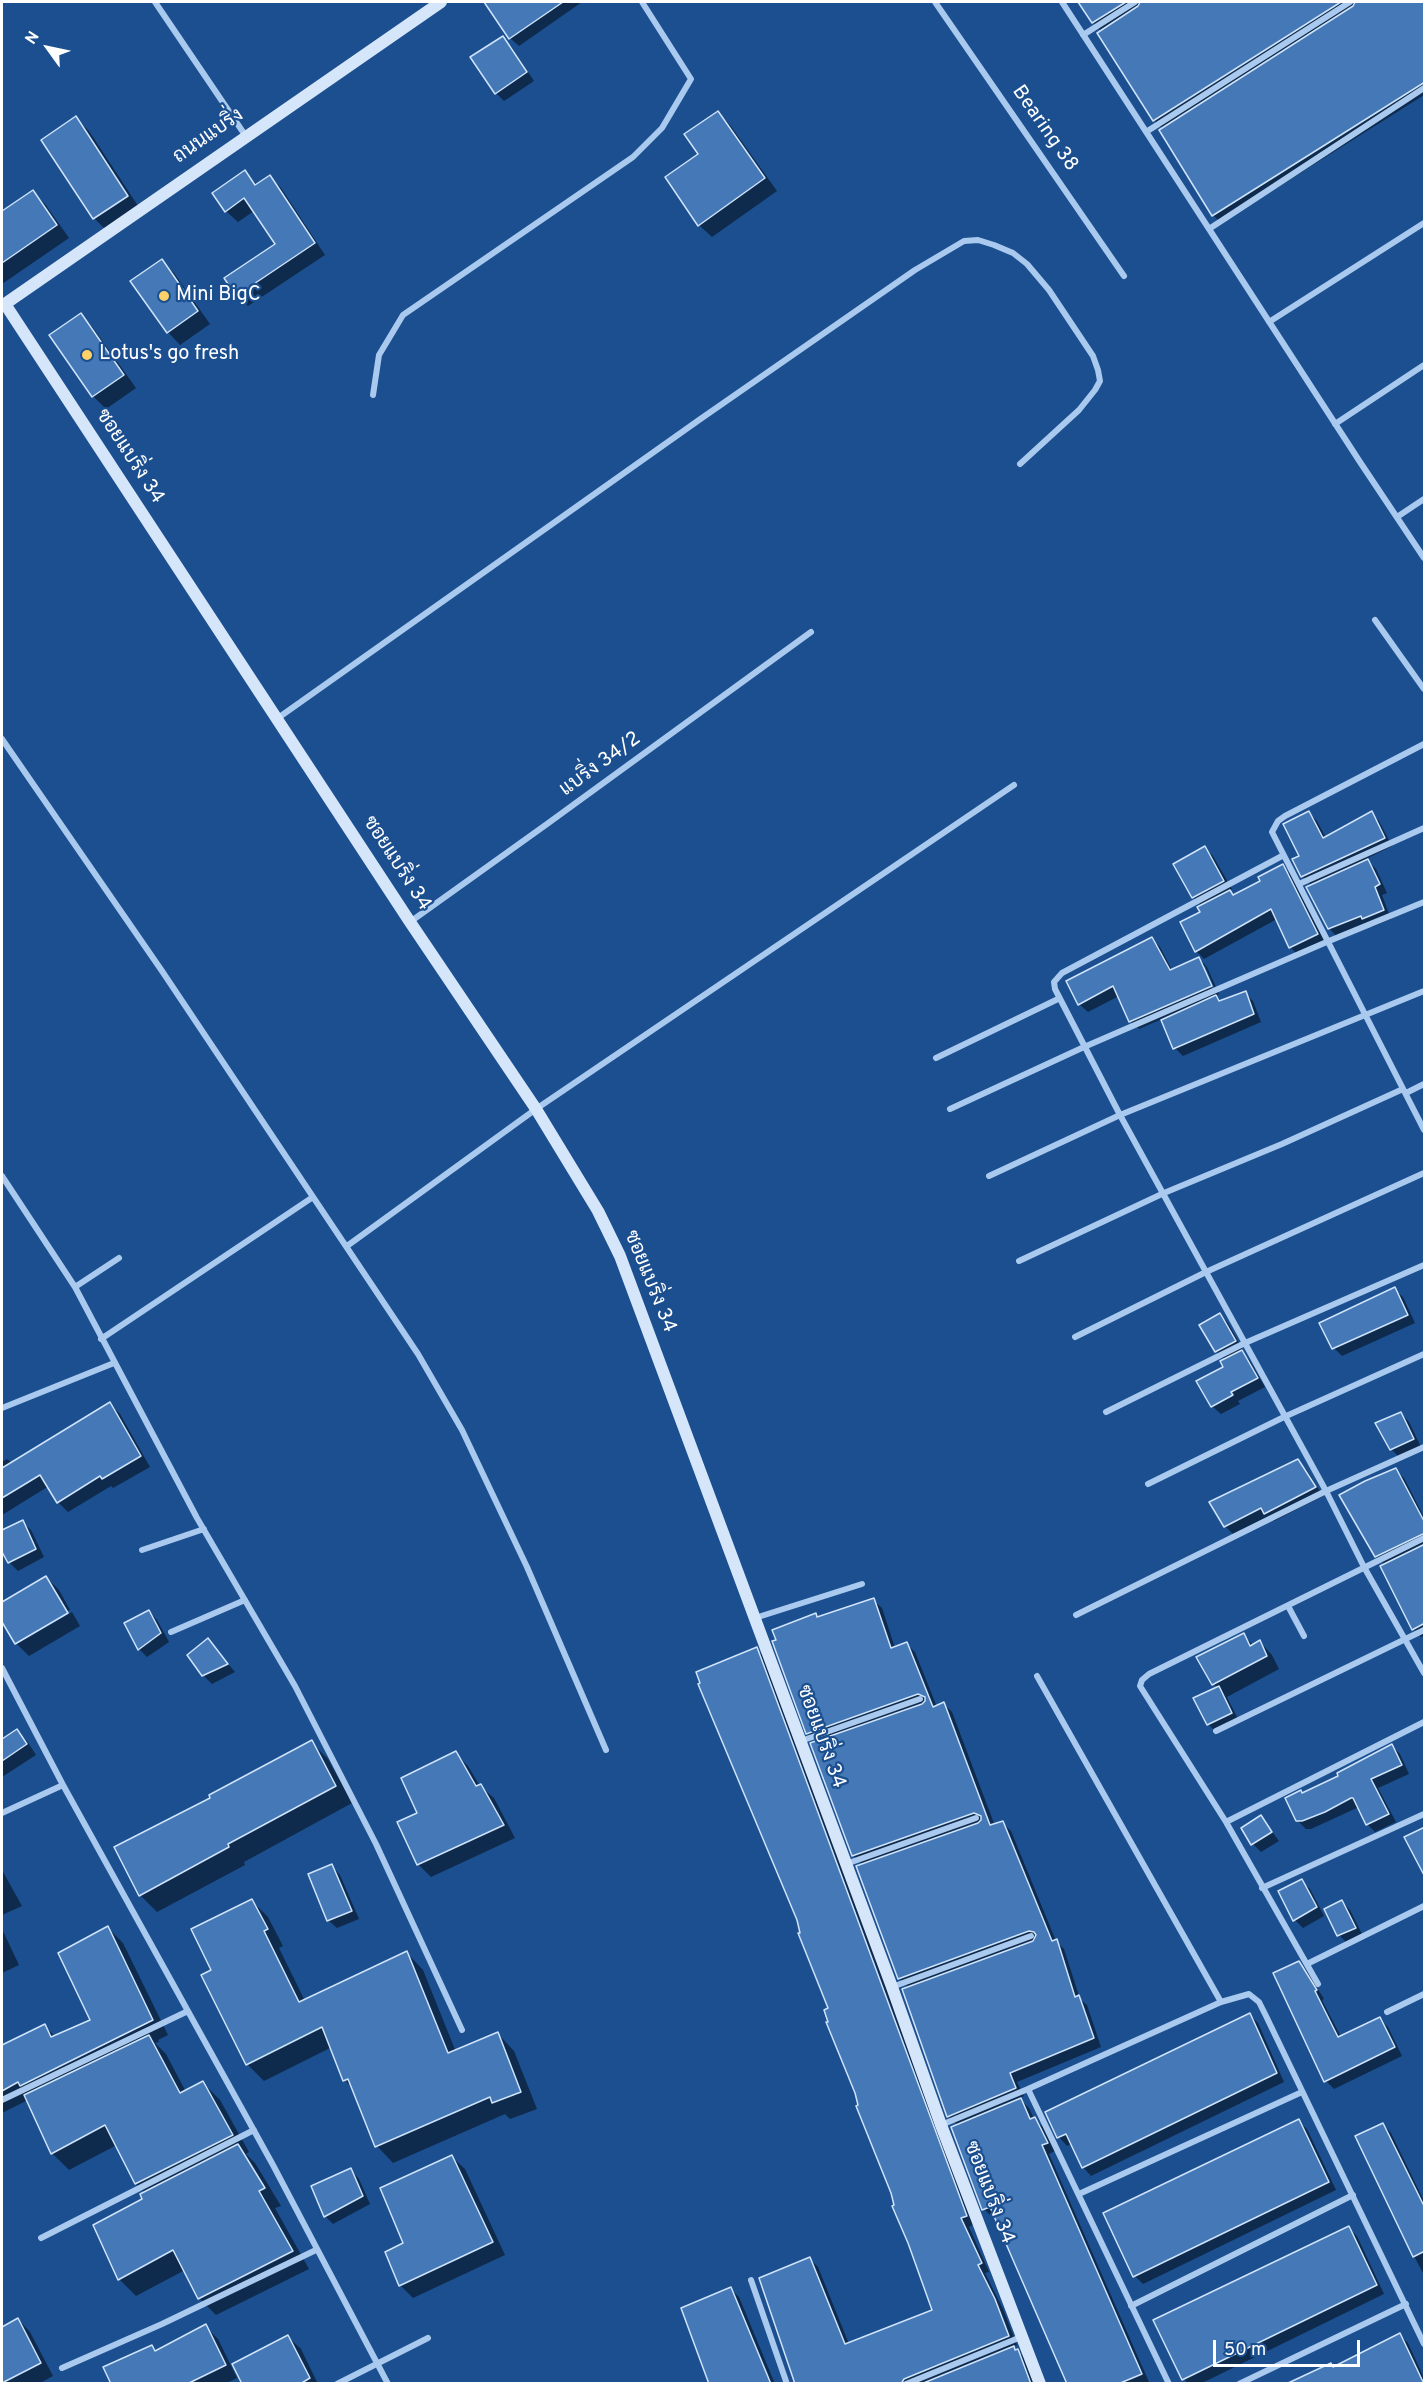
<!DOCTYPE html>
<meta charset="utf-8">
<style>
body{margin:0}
#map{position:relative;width:1426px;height:2385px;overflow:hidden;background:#1b4f8f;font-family:Overpass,sans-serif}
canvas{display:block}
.frame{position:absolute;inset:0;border:3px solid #fff;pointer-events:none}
.north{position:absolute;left:18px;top:18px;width:60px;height:60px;-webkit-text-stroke:4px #1b4f8f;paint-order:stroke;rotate:303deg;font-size:16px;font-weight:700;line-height:24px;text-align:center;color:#fff}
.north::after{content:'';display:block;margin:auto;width:21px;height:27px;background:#fff;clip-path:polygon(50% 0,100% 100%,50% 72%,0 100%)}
.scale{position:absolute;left:1213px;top:2340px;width:147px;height:27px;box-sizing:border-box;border:3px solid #fff;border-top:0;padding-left:8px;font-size:18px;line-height:21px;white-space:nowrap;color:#fff;-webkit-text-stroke:4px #1b4f8f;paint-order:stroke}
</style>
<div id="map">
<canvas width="1426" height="2385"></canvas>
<div class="frame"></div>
<div class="north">N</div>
<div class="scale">50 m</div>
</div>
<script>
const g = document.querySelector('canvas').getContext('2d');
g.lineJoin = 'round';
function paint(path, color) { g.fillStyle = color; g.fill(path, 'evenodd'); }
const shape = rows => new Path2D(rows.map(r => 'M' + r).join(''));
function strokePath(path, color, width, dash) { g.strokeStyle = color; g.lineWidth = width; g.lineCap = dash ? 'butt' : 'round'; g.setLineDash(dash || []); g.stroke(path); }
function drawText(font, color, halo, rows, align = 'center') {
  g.font = font + ' Overpass,Sarabun,sans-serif'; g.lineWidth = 4.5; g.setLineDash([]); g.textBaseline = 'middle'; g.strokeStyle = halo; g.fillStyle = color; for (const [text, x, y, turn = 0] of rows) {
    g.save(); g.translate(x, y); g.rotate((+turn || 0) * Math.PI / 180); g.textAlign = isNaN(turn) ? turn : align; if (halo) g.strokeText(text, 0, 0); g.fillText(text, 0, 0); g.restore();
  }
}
const shadow = shape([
 [486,2,582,2,519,46,510,38],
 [1080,2,1424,2,1424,95,1221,223,1213,215,1161,131,1163,129,1154,120,1099,34,1102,32,1093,22],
 [502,37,511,46,534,81,504,101,496,93],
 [718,112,730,125,777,191,712,237,699,225,700,155],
 [76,118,89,131,140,209,107,231,94,218],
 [245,172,257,185,270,177,281,188,325,255,248,306,237,295,277,245,254,211,238,222,226,211],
 [33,192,45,204,69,238,2,284,2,213],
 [162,261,174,273,210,324,180,345,168,332],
 [81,315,93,328,136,388,106,409,93,396],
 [1309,813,1317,821,1326,838,1371,813,1379,821,1392,846,1366,859,1376,869,1387,893,1382,895,1391,919,1372,927,1369,924,1337,937,1329,928,1312,886,1302,876,1294,860,1301,856],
 [1204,847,1213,856,1232,889,1228,891,1234,896,1262,881,1282,866,1290,874,1325,942,1298,955,1290,947,1277,919,1204,959,1196,951,1202,906,1193,897],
 [1152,939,1160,947,1172,970,1199,958,1207,967,1219,994,1215,996,1221,1002,1245,993,1253,1001,1261,1022,1183,1056,1175,1048,1162,1019,1139,1029,1130,1021,1119,996,1088,1012,1079,1004],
 [1202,966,1205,966,1216,992,1214,993],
 [1394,1289,1403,1297,1415,1323,1342,1356,1334,1348],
 [1220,1315,1228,1323,1243,1350,1241,1351,1250,1361,1265,1387,1238,1401,1240,1404,1221,1414,1212,1406,1225,1367,1225,1360,1216,1351],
 [110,1404,120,1414,150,1467,113,1488,111,1486,68,1512,58,1502,49,1486,2,1515,2,1462,7,1459,12,1463],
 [1401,1413,1409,1422,1421,1447,1399,1457,1391,1449],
 [1297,1461,1306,1469,1323,1496,1274,1521,1269,1516,1233,1534,1225,1526],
 [1395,1470,1404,1478,1424,1517,1424,1635,1421,1637,1413,1629,1385,1565,1376,1556],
 [22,1522,31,1530,44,1557,18,1571,9,1562,2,1549,2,1531],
 [46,1577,59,1590,70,1610,17,1641,17,1644,72,1612,80,1626,29,1656,16,1643,2,1619,2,1604],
 [873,1600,882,1608,895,1648,906,1644,915,1652,937,1707,944,1704,952,1712,995,1826,1003,1823,1011,1831,1056,1941,1064,1949,1080,1999,1087,2005,1101,2047,1017,2082,1024,2096,1019,2098,1029,2108,1034,2119,1043,2127,1055,2151,1049,2154,1149,2382,1145,2384,1069,2384,995,2216,992,2217,984,2209,958,2125,948,2116,909,1988,899,1978,863,1865,853,1855,817,1742,808,1733,816,1615,819,1618],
 [149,1611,157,1620,169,1642,147,1657,139,1649],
 [1243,1635,1254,1646,1260,1642,1272,1655,1279,1669,1227,1697,1239,1721,1216,1732,1208,1724,1217,1688,1214,1684],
 [208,1640,235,1672,212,1684,203,1675],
 [756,1649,765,1657,974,2224,969,2227,989,2272,985,2273,1003,2309,1017,2345,1012,2346,1026,2359,1035,2384,794,2384,810,2259,818,2267,849,2344,934,2311,860,2106,830,2009],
 [17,1731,27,1741,36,1755,2,1777,2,1741],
 [311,1742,328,1759,352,1803,244,1862,245,1865,157,1912,140,1895,212,1798],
 [1392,1746,1400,1754,1409,1774,1378,1788,1396,1822,1375,1832,1367,1824,1359,1807,1311,1829,1306,1829,1297,1820,1339,1776],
 [455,1753,468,1766,480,1786,494,1798,515,1838,431,1877,418,1864,419,1814],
 [1261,1817,1279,1841,1261,1852,1253,1844],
 [332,1866,340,1875,359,1919,337,1928,328,1920],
 [2,1870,22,1906,2,1915],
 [1301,1881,1310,1889,1324,1916,1303,1928,1295,1920,1280,1892],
 [251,1900,268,1917,283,1946,279,1948,305,2001,407,1953,423,1970,456,2052,498,2034,514,2051,537,2109,510,2119,505,2114,393,2163,377,2146,354,2090,345,2080,332,2047,264,2081,247,2064,213,1971],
 [1342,1901,1350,1910,1363,1936,1347,1943,1339,1935],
 [108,1928,123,1943,168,2035,158,2040,159,2042,155,2043,166,2054,186,2092,203,2083,220,2100,249,2152,246,2154,255,2163,281,2206,275,2208,309,2269,216,2315,199,2298,185,2270,136,2296,119,2279,145,2193,136,2184,117,2145,69,2170,52,2153,28,2100,2,2113,2,2047,44,2026,56,2037,92,2020],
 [2,1929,19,1965,2,1973],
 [1299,1963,1307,1971,1324,1999,1322,2000,1341,2037,1379,2019,1388,2027,1402,2056,1334,2089,1326,2081,1275,1974],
 [1250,2015,1258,2023,1284,2082,1091,2176,1083,2167,1072,2143,1067,2146,1059,2137,1047,2113],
 [1298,2121,1307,2129,1336,2190,1143,2284,1135,2276],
 [1383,2124,1391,2133,1424,2201,1424,2275,1414,2256],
 [452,2157,465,2169,505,2255,413,2298,400,2285,405,2244],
 [351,2170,359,2179,370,2204,333,2224,325,2216],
 [1348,2228,1357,2236,1384,2294,1200,2384,1188,2384,1184,2379,1155,2321],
 [731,2289,739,2297,775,2384,711,2384],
 [18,2319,30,2332,53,2376,38,2384,2,2384,2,2329],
 [205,2326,218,2339,237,2378,225,2384,113,2384,151,2347,156,2352],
 [1400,2335,1408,2343,1424,2378,1424,2384,1291,2384,1331,2364,1334,2368],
 [288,2337,301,2349,318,2384,244,2384]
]);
const building = shape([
 [484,2,563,2,509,39,484,2],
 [1078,2,1126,2,1092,23,1078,2],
 [1140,2,1341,2,1153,121,1097,33,1138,6,1140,2],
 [1355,2,1425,2,1425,82,1212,216,1159,130,1353,6,1355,2],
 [503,36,527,72,495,94,470,57,503,36],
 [718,111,765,178,698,226,665,177,698,154,684,134,718,111],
 [76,116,128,196,93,219,41,140,76,116],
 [245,170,255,185,270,175,315,243,236,296,224,278,275,244,244,198,225,212,212,193,245,170],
 [33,190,57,225,2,263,2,211,33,190],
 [162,259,198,311,167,333,130,281,162,259],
 [81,313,124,375,92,397,49,335,81,313],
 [1309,811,1323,838,1372,811,1385,838,1301,877,1292,859,1299,856,1283,824,1309,811],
 [1205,846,1224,881,1192,898,1173,864,1205,846],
 [1368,859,1380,884,1375,887,1384,910,1362,919,1361,916,1328,929,1306,887,1368,859],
 [1283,864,1318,934,1289,948,1271,909,1195,952,1180,922,1200,912,1197,907,1230,890,1233,895,1260,881,1258,877,1283,864],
 [1152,937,1170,970,1199,957,1212,986,1129,1022,1113,986,1078,1005,1066,981,1152,937],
 [1246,991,1254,1014,1173,1049,1161,1020,1216,995,1219,1001,1246,991],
 [1395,1287,1408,1315,1332,1349,1319,1323,1395,1287],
 [1220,1313,1236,1341,1215,1352,1199,1325,1220,1313],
 [1242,1350,1258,1378,1231,1392,1233,1395,1211,1407,1196,1381,1223,1367,1220,1361,1242,1350],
 [110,1402,141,1456,102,1479,100,1476,57,1503,40,1475,2,1498,2,1468,110,1402],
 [1401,1412,1414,1439,1390,1450,1375,1423,1401,1412],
 [1298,1459,1316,1487,1264,1514,1261,1508,1224,1527,1209,1502,1298,1459],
 [1396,1468,1425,1523,1425,1533,1375,1557,1339,1495,1365,1481,1396,1468],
 [23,1520,36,1549,8,1563,2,1552,2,1530,23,1520],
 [1425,1544,1425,1623,1412,1630,1380,1566,1425,1544],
 [46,1576,68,1613,15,1644,2,1622,2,1602,46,1576],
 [874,1598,891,1648,907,1642,933,1707,944,1702,990,1825,1003,1821,1052,1941,1057,1939,1075,1997,1079,1995,1094,2038,1010,2073,1016,2088,947,2117,902,1989,1033,1941,1036,1935,1034,1932,1029,1931,898,1979,856,1866,978,1823,981,1820,981,1816,974,1813,852,1856,810,1743,922,1704,925,1701,925,1697,918,1694,806,1734,772,1641,776,1640,772,1630,816,1613,817,1617,874,1598],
 [149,1610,161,1633,138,1650,124,1623,149,1610],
 [1244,1633,1250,1646,1260,1640,1267,1656,1212,1685,1196,1657,1244,1633],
 [208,1638,228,1664,202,1676,187,1655,208,1638],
 [757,1647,967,2216,961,2218,982,2263,978,2265,995,2299,1009,2336,904,2379,901,2384,795,2384,759,2278,810,2257,845,2344,932,2310,908,2243,892,2206,894,2205,891,2193,856,2106,858,2105,855,2093,826,2022,828,2022,824,2010,828,2008,798,1933,800,1933,797,1920,698,1684,700,1683,696,1672,757,1647],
 [1219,1686,1232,1713,1207,1725,1193,1698,1219,1686],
 [17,1729,27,1744,2,1761,2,1739,17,1729],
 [312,1740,336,1786,228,1844,229,1847,139,1896,114,1847,210,1798,209,1795,312,1740],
 [1392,1744,1402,1765,1371,1779,1389,1814,1366,1825,1353,1798,1351,1798,1325,1812,1302,1821,1296,1821,1285,1798,1301,1790,1302,1793,1338,1776,1337,1773,1392,1744],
 [456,1751,476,1786,481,1784,504,1825,417,1865,397,1822,417,1813,401,1778,456,1751],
 [1261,1815,1272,1832,1251,1845,1241,1828,1261,1815],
 [1425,1827,1425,1877,1404,1837,1425,1827],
 [332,1864,352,1911,327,1921,308,1874,332,1864],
 [1302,1879,1317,1907,1293,1921,1278,1891,1302,1879],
 [252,1899,268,1929,264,1931,299,2002,407,1951,448,2053,498,2032,521,2092,492,2103,490,2097,375,2147,348,2079,343,2081,322,2027,246,2065,201,1975,211,1970,191,1929,252,1899],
 [1342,1900,1356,1928,1337,1936,1324,1909,1342,1900],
 [108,1926,153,2020,20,2086,18,2082,2,2091,2,2045,45,2024,51,2037,90,2020,58,1953,108,1926],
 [1299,1961,1317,1990,1315,1991,1338,2037,1380,2017,1395,2047,1324,2082,1273,1973,1299,1961],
 [1250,2013,1277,2073,1082,2168,1066,2134,1057,2138,1045,2112,1250,2013],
 [149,2035,180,2093,203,2081,233,2135,135,2184,105,2125,51,2154,24,2095,149,2035],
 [1021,2098,1030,2119,1035,2117,1048,2143,1042,2145,1142,2374,1118,2384,1067,2384,990,2207,982,2210,951,2127,1021,2098],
 [1299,2119,1329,2182,1133,2277,1103,2213,1299,2119],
 [1383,2123,1425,2208,1425,2251,1413,2257,1355,2136,1383,2123],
 [238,2144,265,2188,259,2191,293,2251,198,2299,173,2250,118,2280,93,2225,142,2199,140,2194,238,2144],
 [452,2155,493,2242,399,2286,385,2252,403,2243,380,2188,452,2155],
 [351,2168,363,2196,324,2217,311,2186,351,2168],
 [1349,2226,1377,2285,1182,2380,1153,2320,1349,2226],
 [731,2287,771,2384,709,2384,681,2308,731,2287],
 [18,2318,41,2363,2,2383,2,2327,18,2318],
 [206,2324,226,2365,187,2384,111,2384,103,2367,152,2345,155,2351,206,2324],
 [1400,2333,1424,2384,1286,2384,1331,2363,1333,2367,1400,2333],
 [288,2335,310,2378,300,2384,242,2384,232,2364,288,2335],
 [1014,2346,1015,2350,1018,2349,1031,2384,921,2384,1014,2346]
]);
const street = shape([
 [155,2,245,135],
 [935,2,1124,276],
 [1062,2,1360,462,1424,558],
 [1083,35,1135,2],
 [1146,132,1350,2],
 [1209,229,1424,88],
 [1269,322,1424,223],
 [373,395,379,355,403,315,633,157,662,128,691,79,642,2],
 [1335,424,1424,365],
 [1397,517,1424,499],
 [1375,620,1424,689],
 [278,718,699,420,915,270,964,241,978,240,994,245,1013,253,1027,264,1049,290,1093,356,1098,370,1100,381,1095,390,1079,410,1020,464],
 [2,739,162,971,418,1354,462,1430,527,1567,606,1750],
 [1424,744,1285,816,1278,821,1272,832,1424,1130],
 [1282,856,1062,973,1054,982,1055,989,1120,1115,1326,1491,1364,1567,1424,1673],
 [1299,884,1424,828],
 [410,922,547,824,811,632],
 [936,1058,1058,999],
 [1406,1093,1424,1084],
 [950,1109,1084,1047,1329,941,1424,902],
 [2,1176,75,1287,197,1518,295,1686,376,1844,462,2030],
 [989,1176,1120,1115,1424,991],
 [347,1246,536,1109,1014,785],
 [1019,1261,1164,1193,1282,1144,1403,1089],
 [75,1287,119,1258],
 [1075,1337,1206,1272,1424,1173],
 [101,1339,313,1197],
 [2,1408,114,1363],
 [1106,1412,1245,1343,1424,1265],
 [1148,1484,1284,1417,1424,1354],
 [142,1550,204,1529],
 [1288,1606,1304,1636],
 [1076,1615,1326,1491,1424,1447],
 [755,1618,862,1584],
 [171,1632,245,1600],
 [2,1668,63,1785,273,2165,388,2384],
 [1037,1676,1221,2002],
 [1216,1731,1424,1630],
 [801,1741,920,1699],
 [2,1813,63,1785],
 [1226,1822,1424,1722],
 [846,1864,976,1818],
 [1262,1888,1424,1814],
 [1307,1964,1424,1906],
 [1318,1984,1226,1822,1140,1686,1142,1680,1149,1674,1424,1538],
 [892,1987,1031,1936],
 [1387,2012,1424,1994],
 [1028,2089,1169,2384],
 [2,2100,188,2011],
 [941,2125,1028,2089,1221,2002,1249,1994,1259,2002,1266,2016,1424,2344],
 [1079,2194,1302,2092],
 [41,2238,254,2130],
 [751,2280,787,2384],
 [1131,2306,1353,2195],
 [62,2368,162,2324,316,2250],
 [337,2384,428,2338],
 [906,2384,1021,2337],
 [1239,2384,1406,2304]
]);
const secondary = shape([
 [5,304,410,922,536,1109,598,1211,620,1256,892,1987,941,2125,1040,2384],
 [2,306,441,2]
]);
const markers = [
 [164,296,6,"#ffd166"],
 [87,355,6,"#ffd166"]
];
const streetNames = [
 ["Bearing 38",1044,129,55],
 ["ถนนแบริ่ง",209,137,-35],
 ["ซอยแบริ่ง 34",129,457,57],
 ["แบริ่ง 34/2",601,765,-36],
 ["ซอยแบริ่ง 34",396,864,57],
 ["ซอยแบริ่ง 34",649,1282,68],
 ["ซอยแบริ่ง 34",820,1737,70],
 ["ซอยแบริ่ง 34",988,2193,69]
];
const poiNames = [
 ["Mini BigC",176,296],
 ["Lotus's go fresh",99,355]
];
paint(shadow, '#0007');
paint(building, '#4478b7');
strokePath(building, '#cfe3fa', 1.5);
strokePath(street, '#a9c9ee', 6);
strokePath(secondary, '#d6e6fa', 12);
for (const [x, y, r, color] of markers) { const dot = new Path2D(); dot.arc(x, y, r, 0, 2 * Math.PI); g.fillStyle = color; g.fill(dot); strokePath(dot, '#1b4f8f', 2); }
drawText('20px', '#fff', '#1b4f8f', streetNames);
drawText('20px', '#fff', '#1b4f8f', poiNames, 'left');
</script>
